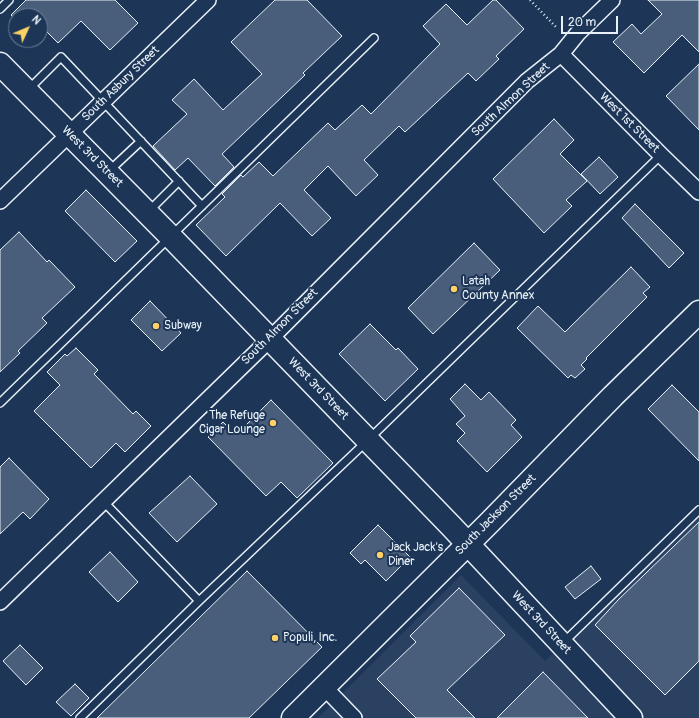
<!DOCTYPE html>
<style>
body{margin:0}
#map{position:relative;width:699px;height:718px;overflow:hidden;background:#1d3557;font-family:Pangolin,sans-serif}
canvas{display:block}
.north{position:absolute;left:8px;top:8px;width:40px;height:40px;box-sizing:border-box;background:#1d3557;border:1px solid #6e8097;border-radius:50%;rotate:46deg;font-size:11px;font-weight:700;line-height:16px;text-align:center;color:#e8f1f8}
.north::after{content:'';display:block;margin:auto;width:14px;height:18px;background:#ffd166;clip-path:polygon(50% 0,100% 100%,50% 72%,0 100%)}
.scale{position:absolute;left:561px;top:16px;width:57px;height:18px;box-sizing:border-box;border:2px solid #e8f1f8;border-top:0;padding-left:5px;font-size:12px;line-height:14px;white-space:nowrap;color:#e8f1f8;-webkit-text-stroke:3px #1d3557;paint-order:stroke}
</style>
<div id="map">
<canvas width="699" height="718"></canvas>
<div class="north">N</div>
<div class="scale">20 m</div>
</div>
<script>
const g = document.querySelector('canvas').getContext('2d');
g.lineJoin = 'round';
function paint(path, color) { g.fillStyle = color; g.fill(path, 'evenodd'); }
const shape = rows => new Path2D(rows.map(r => 'M' + r).join(''));
function strokePath(path, color, width, dash) { g.strokeStyle = color; g.lineWidth = width; g.lineCap = dash ? 'butt' : 'round'; g.setLineDash(dash || []); g.stroke(path); }
function drawText(font, color, halo, rows, align = 'center') {
  g.font = font + ' Pangolin,sans-serif'; g.lineWidth = 4; g.setLineDash([]); g.textBaseline = 'middle'; g.strokeStyle = halo; g.fillStyle = color; for (const [text, x, y, turn = 0] of rows) {
    g.save(); g.translate(x, y); g.rotate((+turn || 0) * Math.PI / 180); g.textAlign = isNaN(turn) ? turn : align; if (halo) g.strokeText(text, 0, 0); g.fillText(text, 0, 0); g.restore();
  }
}
const built = shape([
 [699,512,699,718,318,718,461,575,545,661]
]);
const building = shape([
 [26,0,115,0,138,23,110,50,81,21,58,43,41,26,40,27,40,16,16,16,16,20,11,15,26,0],
 [275,0,307,0,342,36,303,73,305,75,222,154,234,167,215,186,188,158,175,170,153,146,187,114,172,100,194,79,223,110,262,74,231,42,275,0],
 [493,0,496,0,524,29,496,56,499,59,476,81,468,73,405,132,399,126,364,160,378,175,356,196,328,166,304,190,331,218,312,236,280,203,226,256,196,225,225,197,222,194,241,175,243,177,259,162,273,176,328,123,335,130,362,105,371,114,440,44,423,26,446,4,467,25,493,0],
 [648,0,699,0,699,52,682,35,644,73,613,42,632,24,641,34,662,14,648,0],
 [699,64,699,130,666,96,699,64],
 [554,119,574,140,560,154,587,181,566,200,572,206,544,233,493,179,554,119],
 [599,157,618,177,600,194,581,174,599,157],
 [86,190,137,241,115,262,65,211,86,190],
 [635,204,684,253,669,268,622,218,635,204],
 [19,232,47,262,49,260,75,287,42,318,47,323,18,351,20,353,0,372,0,250,19,232],
 [474,243,500,270,433,334,408,308,474,243],
 [631,267,650,287,643,293,647,297,586,358,587,359,581,365,585,369,575,378,571,375,568,378,517,328,538,306,565,332,631,267],
 [150,301,181,333,162,351,131,320,150,301],
 [370,324,396,350,398,348,418,369,385,401,339,354,370,324],
 [76,348,98,370,94,374,133,414,136,411,151,426,125,452,116,443,91,468,34,411,60,385,47,372,65,354,67,356,76,348],
 [465,384,481,400,489,392,516,420,511,425,522,437,487,472,457,441,465,433,456,424,465,416,450,399,465,384],
 [672,385,699,412,699,461,648,409,672,385],
 [271,400,333,463,297,498,281,482,266,496,208,437,223,422,236,435,271,400],
 [9,458,49,499,30,519,23,512,0,534,0,467,9,458],
 [190,476,217,504,177,542,149,513,190,476],
 [699,522,699,661,665,695,595,625,619,599,699,522],
 [378,525,410,557,386,581,365,560,361,564,350,553,378,525],
 [110,552,138,582,118,602,89,572,110,552],
 [591,566,601,579,575,599,565,587,591,566],
 [247,571,322,647,249,718,97,718,247,571],
 [459,588,505,635,447,690,475,718,416,718,377,679,416,642,410,636,459,588],
 [20,645,43,668,26,685,3,661,20,645],
 [543,672,588,718,497,718,543,672],
 [75,684,89,698,71,716,56,702,75,684]
]);
const path = shape([
 [530,0,556,27]
]);
const lane = shape([
 [0,9,9,0],
 [28,90,61,57,202,206],
 [109,171,141,141],
 [149,211,179,181],
 [0,403,374,38],
 [103,501,199,601],
 [563,643,699,510],
 [80,718,199,601,367,441,661,155]
]);
const street = shape([
 [561,54,661,155,699,192],
 [0,201,208,0],
 [0,602,270,339,527,81,561,54,578,33,612,0],
 [325,688,354,718]
]);
const primary = shape([
 [0,64,170,236,451,526,631,718]
]);
const highway = shape([
 [293,718,490,522,613,396,699,312]
]);
const markers = [
 [454,289,4,"#ffd166"],
 [156,326,4,"#ffd166"],
 [273,423,4,"#ffd166"],
 [380,555,4,"#ffd166"],
 [275,638,4,"#ffd166"]
];
const streetNames = [
 ["South Asbury Street",121,84,-44],
 ["South Almon Street",511,100,-43],
 ["West 1st Street",629,123,45],
 ["West 3rd Street",92,157,45],
 ["South Almon Street",280,327,-45],
 ["West 3rd Street",318,389,46],
 ["South Jackson Street",496,515,-45],
 ["West 3rd Street",541,623,47]
];
const poiNames = [
 ["Latah",462,282],
 ["County Annex",462,296],
 ["Subway",164,326],
 ["The Refuge",265,416,"right"],
 ["Cigar Lounge",265,430,"right"],
 ["Jack Jack's",388,548],
 ["Diner",388,562],
 ["Populi, Inc.",283,638]
];
paint(built, '#2a4162');
paint(building, '#495e7a');
strokePath(building, '#e8f1f8', 1);
strokePath(lane, '#e8f1f8', 10);
strokePath(street, '#e8f1f8', 18);
strokePath(primary, '#e8f1f8', 25);
strokePath(highway, '#e8f1f8', 25);
strokePath(path, '#e8f1f8', 2.5, [1, 3]);
strokePath(lane, '#1d3557', 7);
strokePath(street, '#1d3557', 15);
strokePath(primary, '#1d3557', 22);
strokePath(highway, '#1d3557', 22);
for (const [x, y, r, color] of markers) { const dot = new Path2D(); dot.arc(x, y, r, 0, 2 * Math.PI); g.fillStyle = color; g.fill(dot); strokePath(dot, '#1d3557', 1.5); }
drawText('12px', '#e8f1f8', '#1d3557', streetNames);
drawText('12px', '#e8f1f8', '#1d3557', poiNames, 'left');
</script>
